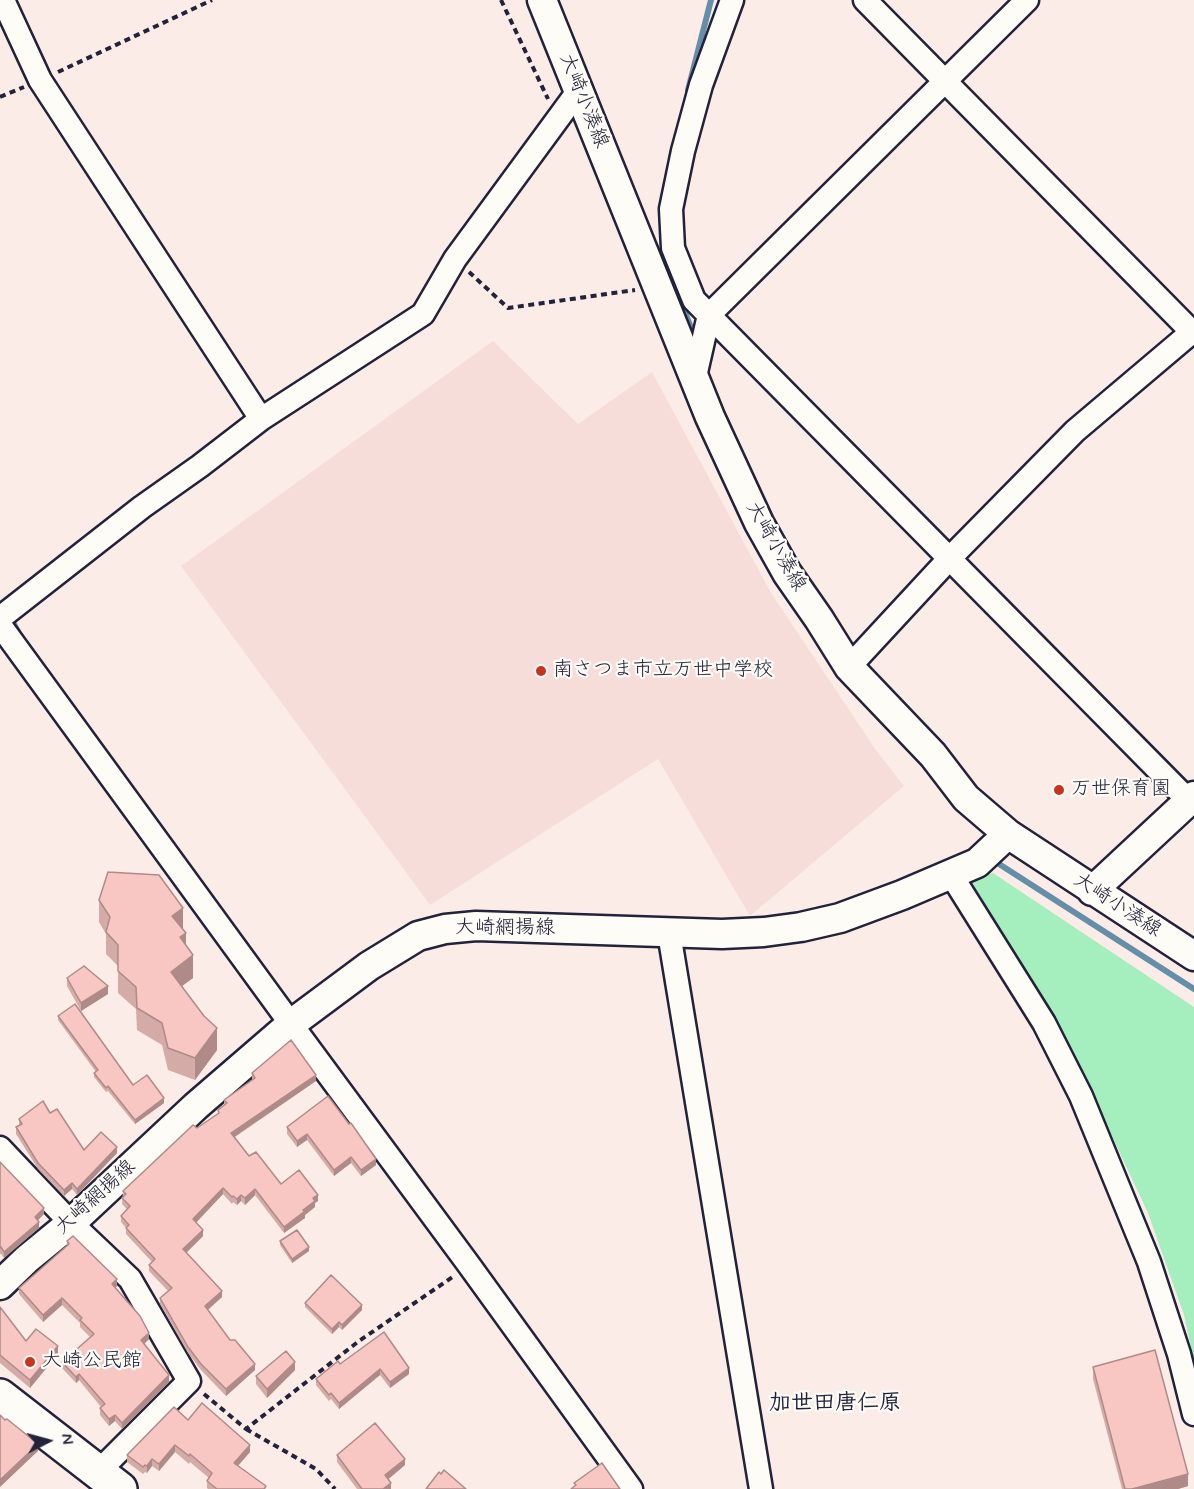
<!DOCTYPE html>
<meta charset="utf-8">
<style>
body{margin:0}
#map{position:relative;width:1194px;height:1489px;overflow:hidden;background:#fcece7;font-family:Mynerve,sans-serif}
canvas{display:block}
.north{position:absolute;left:18px;top:1411px;width:60px;height:60px;-webkit-text-stroke:4px #fdfcf7;paint-order:stroke;rotate:84deg;font-size:16px;font-weight:700;line-height:24px;text-align:center;color:#22223b}
.north::after{content:'';display:block;margin:auto;width:21px;height:27px;background:#22223b;clip-path:polygon(50% 0,100% 100%,50% 72%,0 100%)}
</style>
<div id="map">
<canvas width="1194" height="1489"></canvas>
<div class="north">N</div>
</div>
<script>
const g = document.querySelector('canvas').getContext('2d');
g.lineJoin = 'round';
function paint(path, color) { g.fillStyle = color; g.fill(path, 'evenodd'); }
const shape = rows => new Path2D(rows.map(r => 'M' + r).join(''));
function strokePath(path, color, width, dash) { g.strokeStyle = color; g.lineWidth = width; g.lineCap = dash ? 'butt' : 'round'; g.setLineDash(dash || []); g.stroke(path); }
function drawText(font, color, halo, rows, align = 'center') {
  g.font = font + ' Mynerve,"Klee One",sans-serif'; g.lineWidth = 4.5; g.setLineDash([]); g.textBaseline = 'middle'; g.strokeStyle = halo; g.fillStyle = color; for (const [text, x, y, turn = 0] of rows) {
    g.save(); g.translate(x, y); g.rotate((+turn || 0) * Math.PI / 180); g.textAlign = isNaN(turn) ? turn : align; if (halo) g.strokeText(text, 0, 0); g.fillText(text, 0, 0); g.restore();
  }
}
const built = shape([
 [493,341,578,424,652,372,771,593,875,749,904,786,750,916,658,759,430,905,181,566]
]);
const green = shape([
 [993,873,1194,1007,1194,1361,1184,1315,1148,1213,1080,1068,971,880]
]);
const stream = shape([
 [688,90,711,0],
 [666,258,677,293,692,330],
 [10,617,21,637],
 [999,864,1194,989]
]);
const path = shape([
 [501,0,548,99],
 [58,72,212,0],
 [0,97,24,87],
 [469,272,508,308,635,290],
 [204,1394,246,1429,359,1341,454,1276],
 [246,1429,316,1469,335,1489]
]);
const minor = shape([
 [3,0,40,80,261,419],
 [732,0,701,85,683,151,671,209,673,248,694,300,1189,801],
 [865,0,1194,334],
 [694,381,709,315,1027,0],
 [0,618,142,507,200,466,261,419,423,314,455,259,579,90],
 [0,625,291,1024,469,1265,631,1489],
 [849,667,949,559,1075,431,1192,332],
 [950,873,1044,1023,1081,1096,1149,1262,1179,1354,1194,1414],
 [669,933,761,1489],
 [0,1148,71,1223,130,1279,189,1381,97,1473]
]);
const tertiary = shape([
 [542,0,710,417,759,523,787,573,819,619,849,667,933,755,966,798,1008,834,1194,956],
 [1092,891,1194,796],
 [0,1285,27,1259,71,1223,196,1106,291,1024,369,966,418,936,445,929,476,926,722,934,764,932,801,927,840,918,902,895,977,863,1008,834]
]);
const trunk = shape([
 [0,1396,120,1489]
]);
const wall = shape([
 [99,900,183,930,193,978,182,986,217,1050,195,1080,168,1070,162,1045,137,1030,136,1009,118,993,118,966,106,954,106,934,99,922],
 [67,978,108,994,81,1011,67,986],
 [58,1016,133,1085,164,1103,135,1124,108,1091,106,1092,94,1077,94,1073,96,1072,58,1020],
 [252,1073,316,1081,235,1137,249,1156,281,1184,318,1201,315,1203,315,1207,305,1215,305,1218,284,1233,255,1195,245,1205,241,1201,237,1205,233,1202,232,1204,223,1194,196,1222,203,1236,186,1253,222,1297,208,1310,230,1340,255,1370,226,1396,201,1370,188,1353,160,1304,160,1298,168,1291,149,1271,149,1265,152,1262,126,1234,126,1228,121,1222,121,1216,127,1209,122,1204,123,1191,197,1128,218,1114,218,1110,224,1105,224,1100,252,1080],
 [328,1096,376,1165,361,1176,351,1163,334,1176,307,1140,297,1147,287,1134,287,1127],
 [50,1113,84,1150,117,1153,77,1195,72,1189,64,1196,38,1169,16,1134,16,1127,19,1126,19,1119],
 [0,1162,44,1214,38,1220,39,1228,4,1258,1,1254,0,1254],
 [67,1241,117,1286,115,1288,149,1339,144,1344,169,1382,122,1429,115,1421,109,1426,100,1415,100,1408,101,1407,79,1380,76,1383,62,1368,62,1362,90,1337,80,1327,80,1323,62,1305,43,1322,19,1294,19,1288,67,1246],
 [280,1241,309,1251,292,1263,280,1245],
 [305,1303,362,1310,342,1330,339,1327,332,1334,305,1307],
 [0,1307,26,1341,58,1354,30,1388,0,1363],
 [340,1364,409,1374,390,1388,380,1375,339,1409,331,1399,329,1401,316,1385,316,1379],
 [1093,1367,1188,1486,1178,1489,1122,1489,1093,1379],
 [295,1370,267,1398,256,1384,256,1376],
 [188,1420,250,1452,238,1466,266,1489,208,1489,207,1488,207,1481,209,1478,190,1462,189,1464,175,1452,159,1471,152,1466,147,1473,145,1472,143,1474,127,1462,127,1455],
 [337,1455,405,1465,388,1479,391,1489,357,1489,337,1462]
]);
const shadedWall = shape([
 [183,908,183,930,172,916],
 [186,933,186,955,180,937],
 [193,955,193,978,171,994,171,972],
 [108,986,108,994,81,1011,81,1003],
 [217,1028,217,1050,195,1080,195,1058],
 [316,1075,316,1081,231,1139,231,1133],
 [164,1098,164,1103,135,1124,135,1120],
 [307,1134,307,1140,297,1147,297,1141],
 [117,1147,117,1153,77,1195,77,1189],
 [351,1157,351,1163,334,1176,334,1170],
 [376,1159,376,1165,361,1176,361,1170],
 [72,1183,72,1189,64,1196,64,1190],
 [223,1188,223,1194,193,1226,193,1219],
 [255,1189,255,1195,245,1205,245,1198],
 [241,1195,241,1201,237,1205,237,1199],
 [318,1195,318,1201,315,1203,315,1207,305,1215,305,1218,284,1233,284,1227,303,1210,313,1198],
 [44,1208,44,1214,35,1223,35,1217],
 [39,1222,39,1228,4,1258,4,1252],
 [203,1230,203,1236,183,1256,183,1249],
 [309,1247,309,1251,292,1263,292,1259],
 [117,1279,117,1286,112,1291,112,1284],
 [222,1291,222,1297,205,1312,205,1306],
 [62,1298,62,1305,43,1322,43,1315],
 [362,1305,362,1310,342,1330,342,1325],
 [339,1322,339,1327,332,1334,332,1329],
 [149,1333,149,1339,141,1347,141,1340],
 [58,1346,58,1354,30,1388,30,1380],
 [295,1362,295,1370,267,1398,267,1389],
 [255,1364,255,1370,226,1396,226,1389],
 [409,1368,409,1374,390,1388,390,1382],
 [380,1369,380,1375,339,1409,339,1403],
 [79,1374,79,1380,76,1383,76,1377],
 [169,1375,169,1382,122,1429,122,1423],
 [115,1415,115,1421,109,1426,109,1419],
 [38,1444,38,1451,0,1487,0,1480],
 [175,1445,175,1452,159,1471,159,1464],
 [250,1445,250,1452,234,1470,234,1463],
 [152,1459,152,1466,147,1473,147,1466],
 [405,1459,405,1465,385,1482,385,1475],
 [1188,1474,1188,1486,1178,1489,1132,1489],
 [391,1483,391,1489,383,1489]
]);
const building = shape([
 [108,872,159,875,183,908,172,916,186,933,180,937,193,955,171,972,204,1016,217,1028,195,1058,168,1048,162,1023,137,1008,136,987,118,971,118,945,106,932,110,917,99,900,108,872],
 [84,966,108,986,81,1003,67,978,84,966],
 [75,1004,133,1085,147,1075,164,1098,135,1120,108,1086,106,1088,94,1073,98,1070,58,1016,75,1004],
 [291,1040,316,1075,231,1133,249,1156,256,1152,281,1184,299,1170,318,1195,313,1198,315,1201,303,1210,305,1211,284,1227,255,1189,245,1198,241,1195,237,1199,233,1196,232,1197,223,1188,193,1219,203,1230,183,1249,222,1291,205,1306,230,1340,235,1340,255,1364,226,1389,201,1364,188,1347,160,1298,172,1288,149,1265,155,1259,126,1228,129,1225,121,1216,130,1206,122,1198,126,1194,123,1191,193,1125,197,1128,219,1113,218,1110,227,1103,224,1100,255,1078,252,1073,291,1040],
 [328,1096,349,1124,351,1123,376,1159,361,1170,351,1157,334,1170,307,1134,297,1141,287,1127,328,1096],
 [43,1101,50,1113,57,1109,84,1150,101,1132,117,1147,77,1189,72,1183,64,1190,38,1163,16,1127,22,1124,19,1119,43,1101],
 [0,1162,44,1208,35,1217,39,1222,4,1252,1,1247,0,1248,0,1162],
 [297,1230,309,1247,292,1259,280,1241,297,1230],
 [73,1236,117,1279,112,1284,140,1316,149,1333,141,1340,169,1375,122,1423,115,1415,109,1419,100,1408,105,1404,79,1374,76,1377,62,1362,94,1334,80,1320,82,1318,62,1298,43,1315,19,1288,69,1244,67,1241,73,1236],
 [331,1275,362,1305,342,1325,339,1322,332,1329,305,1303,331,1275],
 [0,1307,26,1341,36,1329,58,1346,30,1380,0,1355,0,1307],
 [384,1332,409,1368,390,1382,380,1369,339,1403,331,1393,329,1395,316,1379,338,1361,340,1364,384,1332],
 [1155,1350,1188,1474,1132,1489,1125,1489,1093,1367,1155,1350],
 [286,1351,295,1362,267,1389,256,1376,286,1351],
 [202,1403,250,1445,234,1463,266,1486,264,1489,217,1489,207,1481,212,1473,190,1454,189,1456,175,1445,159,1464,152,1459,147,1466,145,1465,143,1467,127,1455,174,1407,188,1420,202,1403],
 [0,1415,5,1420,7,1419,38,1444,0,1480,0,1415],
 [375,1423,405,1459,385,1475,391,1483,383,1489,362,1489,337,1455,375,1423],
 [602,1463,620,1489,571,1489,576,1485,574,1483,602,1463],
 [444,1470,466,1489,426,1489,439,1472,441,1474,444,1470]
]);
const markers = [
 [541,671,6,"#c8321e"],
 [1059,790,6,"#c8321e"],
 [30,1362,6,"#c8321e"]
];
const streetNames = [
 ["大崎小湊線",583,101,68],
 ["大崎小湊線",775,547,60],
 ["大崎小湊線",1117,906,33],
 ["大崎網揚線",505,929],
 ["大崎網揚線",96,1198,-42]
];
const poiNames = [
 ["南さつま市立万世中学校",553,671],
 ["万世保育園",1071,790],
 ["大崎公民館",42,1362]
];
const quarterNames = [
 ["加世田唐仁原",835,1404]
];
paint(built, '#f7ddd9');
paint(green, '#a5eebd');
strokePath(stream, '#658fa9', 6);
strokePath(minor, '#22223b', 27);
strokePath(tertiary, '#22223b', 33);
strokePath(trunk, '#22223b', 38);
strokePath(path, '#22223b', 4, [6, 4.5]);
strokePath(minor, '#fdfcf7', 22);
strokePath(tertiary, '#fdfcf7', 28);
strokePath(trunk, '#fdfcf7', 33);
paint(wall, '#d5aba8');
paint(shadedWall, '#ae8b88');
paint(building, '#f8c7c3');
strokePath(building, '#ae8b88', 1.5);
for (const [x, y, r, color] of markers) { const dot = new Path2D(); dot.arc(x, y, r, 0, 2 * Math.PI); g.fillStyle = color; g.fill(dot); strokePath(dot, '#fdfcf7', 2); }
drawText('20px', '#22223b', '#fdfcf7', streetNames);
drawText('20px', '#22223b', '#fdfcf7', poiNames, 'left');
drawText('bold 22px', '#22223b', '#fdfcf7', quarterNames);
</script>
